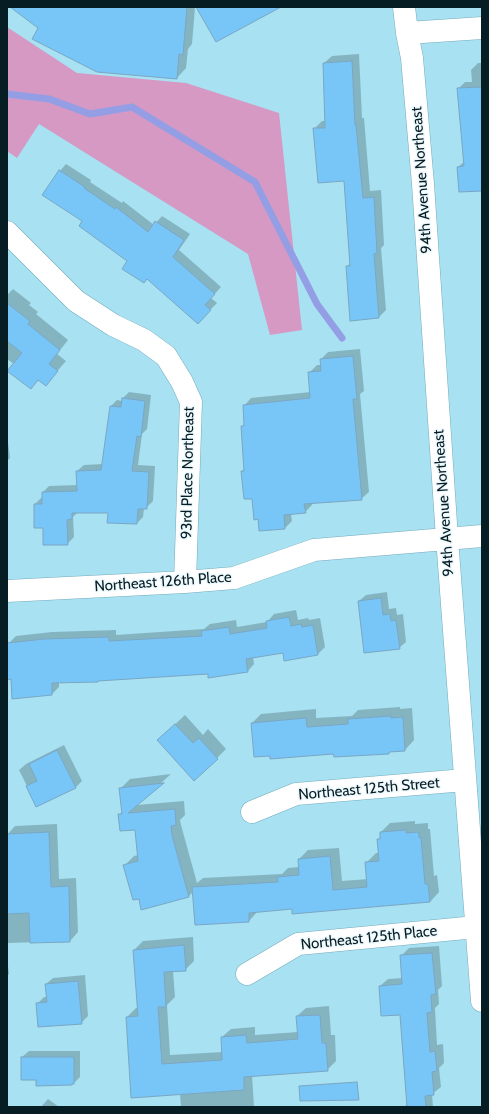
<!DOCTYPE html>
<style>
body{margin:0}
#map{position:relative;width:489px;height:1114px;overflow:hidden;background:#a7e1f2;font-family:Cabin,sans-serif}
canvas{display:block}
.frame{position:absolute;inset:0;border:8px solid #061d24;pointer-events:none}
</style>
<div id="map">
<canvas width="489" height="1114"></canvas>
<div class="frame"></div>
</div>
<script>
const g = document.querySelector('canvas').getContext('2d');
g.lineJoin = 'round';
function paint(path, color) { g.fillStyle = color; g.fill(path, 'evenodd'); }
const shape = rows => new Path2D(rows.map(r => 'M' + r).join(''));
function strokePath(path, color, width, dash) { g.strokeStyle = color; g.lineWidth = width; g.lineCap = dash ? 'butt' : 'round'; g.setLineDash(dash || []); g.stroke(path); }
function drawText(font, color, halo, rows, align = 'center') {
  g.font = font + ' Cabin,sans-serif'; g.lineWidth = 3; g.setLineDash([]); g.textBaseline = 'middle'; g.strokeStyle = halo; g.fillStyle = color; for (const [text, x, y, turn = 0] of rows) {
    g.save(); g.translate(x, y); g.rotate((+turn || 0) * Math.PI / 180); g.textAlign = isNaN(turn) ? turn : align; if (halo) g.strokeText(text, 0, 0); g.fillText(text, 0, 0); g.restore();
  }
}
const green = shape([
 [7,27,77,73,186,83,279,113,302,330,270,335,248,254,39,124,17,158,7,151]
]);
const shadow = shape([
 [11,7,195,7,192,44,188,49,186,68,177,78,39,28],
 [359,54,362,118,364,118,370,191,381,190,384,245,381,248,386,310,379,317,347,267,350,263,345,180,314,129,322,121,325,121,324,63,332,56],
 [478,63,482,63,482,190,458,167,465,161,458,89,465,82,472,82,471,70],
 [66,164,91,180,90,182,122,203,123,201,154,225,162,216,190,234,179,250,221,287,211,298,217,303,204,316,128,260,84,221,60,171],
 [13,289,31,303,29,305,38,312,36,314,68,340,57,354,66,361,46,384,39,379,31,388,14,364,7,359,7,293,8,294],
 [360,349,364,391,360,394,369,492,361,499,312,503,312,505,305,512,291,514,292,521,285,528,259,518,253,497,242,471,245,469,242,427,245,423,244,406,251,398,311,392,309,373,317,365,321,365,321,359,328,352],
 [129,392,151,395,147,429,142,434,138,465,155,466,153,501,146,508,144,508,143,517,137,523,109,512,78,512,73,517,74,537,67,544,44,527,35,504,41,498,43,498,43,492,49,486,78,485,77,471,84,465,103,464,111,406,117,400,122,401,123,398],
 [7,435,10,458,7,461],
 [387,592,389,609,396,608,397,615,403,614,406,642,399,648,359,601,366,595],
 [296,610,298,620,308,618,309,620,320,618,325,647,318,654,283,652,253,657,254,664,247,672,59,682,59,687,52,694,11,678,7,679,7,645,16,636,52,632,116,630,116,635,204,629,210,624,236,620,237,627,267,622,274,614],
 [400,707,400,709,412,708,414,740,405,750,391,751,389,753,271,755,252,723,261,714,316,709,316,718,352,716,358,710],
 [185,715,203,735,208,729,226,749,217,758,168,731],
 [64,745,82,781,75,788,37,806,19,770,26,764],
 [171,774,137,805,184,801,185,815,180,820,181,825,197,883,203,878,282,874,288,868,299,867,299,859,308,850,339,848,342,881,368,879,366,863,376,853,380,853,379,839,381,837,381,832,390,823,415,821,415,824,428,823,428,829,430,829,434,876,437,875,439,892,430,902,293,908,258,911,249,921,194,891,189,896,142,908,139,898,124,866,134,856,139,855,136,828,119,815,123,811,120,789,130,779],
 [57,824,59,879,76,878,78,932,70,941,8,943,7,835,15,826],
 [193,937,194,961,185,970,173,971,175,997,167,1005,170,1055,223,1052,222,1037,231,1029,255,1027,255,1035,298,1032,297,1016,306,1008,329,1006,331,1035,335,1035,336,1061,327,1070,252,1075,254,1107,181,1107,180,1094,127,1017,136,1008,139,1008,134,950,143,941],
 [439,946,442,986,438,990,439,1004,435,1008,437,1045,443,1044,444,1063,439,1068,441,1087,432,1094,433,1107,404,1107,407,1104,400,1014,380,986,388,979,403,978,401,956,409,948],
 [7,958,9,974,7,976],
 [85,975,88,1016,81,1023,37,1004,44,997,47,997,46,984,53,978],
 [29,1051,80,1051,80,1077,74,1083,37,1080,22,1057],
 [48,1099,59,1107,41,1107]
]);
const stream = shape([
 [7,94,49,99,90,114,132,107,255,182,317,304,342,338]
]);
const building = shape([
 [10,7,187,7,183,55,179,54,177,79,97,72,32,39,38,28,10,7],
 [196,7,281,7,216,42,196,7],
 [352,61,355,125,356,125,363,198,374,197,377,253,374,254,379,318,350,321,346,266,350,266,344,181,318,183,313,128,325,128,323,63,352,61],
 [482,87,482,191,459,192,457,167,464,166,457,88,482,87],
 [59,170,85,187,84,188,115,209,116,207,148,232,155,221,184,240,173,257,215,294,205,305,211,310,198,324,147,279,144,283,122,269,127,261,79,226,82,221,42,195,59,170],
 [7,303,30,321,28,324,60,350,49,364,58,371,46,386,38,380,31,389,7,371,22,353,7,341,7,303],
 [353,356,357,399,353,399,362,500,304,504,306,513,284,515,285,529,259,531,258,519,254,520,252,499,244,499,241,471,244,471,241,426,244,426,243,405,310,398,308,372,321,371,320,359,353,356],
 [122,398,145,401,141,437,137,436,132,471,149,472,147,509,138,509,137,524,107,523,108,513,72,513,72,519,67,520,68,545,43,545,43,528,34,528,34,504,42,504,42,492,77,491,76,471,101,470,110,406,121,407,122,398],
 [381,598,383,615,390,614,391,621,396,620,400,649,364,653,358,601,381,598],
 [289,617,291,626,301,624,302,627,313,625,318,655,284,661,283,653,246,659,248,672,208,678,208,674,98,681,98,682,52,683,52,695,12,699,11,679,7,680,7,643,44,639,109,637,109,641,202,636,201,631,229,627,230,634,267,628,266,621,289,617],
 [391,716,391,718,403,717,405,751,389,752,389,754,334,757,333,754,270,759,270,756,254,757,251,723,306,718,307,727,348,724,348,719,391,716],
 [175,724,193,743,199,738,218,759,194,781,157,740,175,724],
 [57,750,76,788,36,807,26,786,37,781,29,764,57,750],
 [164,783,128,813,175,809,176,825,171,826,172,835,189,897,141,910,139,899,133,900,123,865,138,861,135,830,120,831,118,814,122,814,119,788,164,783],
 [406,830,406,833,419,832,419,838,421,837,425,884,428,884,430,902,292,914,292,909,249,913,249,922,195,925,192,887,278,882,277,877,299,875,298,859,330,856,333,890,367,887,365,862,379,861,377,839,380,839,380,832,406,830],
 [49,832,51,887,69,886,70,942,30,943,29,913,7,914,7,834,49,832],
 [184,945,186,971,164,972,166,1007,158,1007,162,1064,222,1060,221,1037,246,1035,247,1043,298,1039,296,1016,320,1015,322,1043,326,1043,328,1071,244,1077,244,1090,131,1098,126,1017,138,1016,133,950,184,945],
 [432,953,436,994,431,995,432,1012,427,1013,430,1052,435,1051,437,1071,432,1072,434,1095,425,1096,426,1107,407,1107,400,1015,381,1016,379,986,402,984,400,955,432,953],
 [78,981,82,1024,38,1027,36,1003,47,1002,45,984,78,981],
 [21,1057,74,1057,74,1084,72,1084,72,1085,36,1086,36,1080,21,1080,21,1057],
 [357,1082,359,1100,300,1101,299,1086,357,1082]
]);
const minor = shape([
 [404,7,407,33,412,58,423,184,447,538,482,1001],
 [407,33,482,28],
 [7,232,76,301,113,325,144,340,166,356,182,382,191,402,185,582],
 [7,591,185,582,234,578,314,550,482,536],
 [252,812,296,794,465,780],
 [247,974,298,944,476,927]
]);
const streetNames = [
 ["94th Avenue Northeast",422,180,-94],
 ["93rd Place Northeast",188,473,-89],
 ["94th Avenue Northeast",444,503,-94],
 ["Northeast 126th Place",163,582,-4],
 ["Northeast 125th Street",369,789,-5],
 ["Northeast 125th Place",369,938,-6]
];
paint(green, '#d599c4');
paint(shadow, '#0003');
strokePath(stream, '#949ee5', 7);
paint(building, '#78c6f7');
strokePath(building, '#7aa6c2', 1);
strokePath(minor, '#73abbb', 23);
strokePath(minor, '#fff', 22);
drawText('15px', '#061d24', '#eef9fd', streetNames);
</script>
